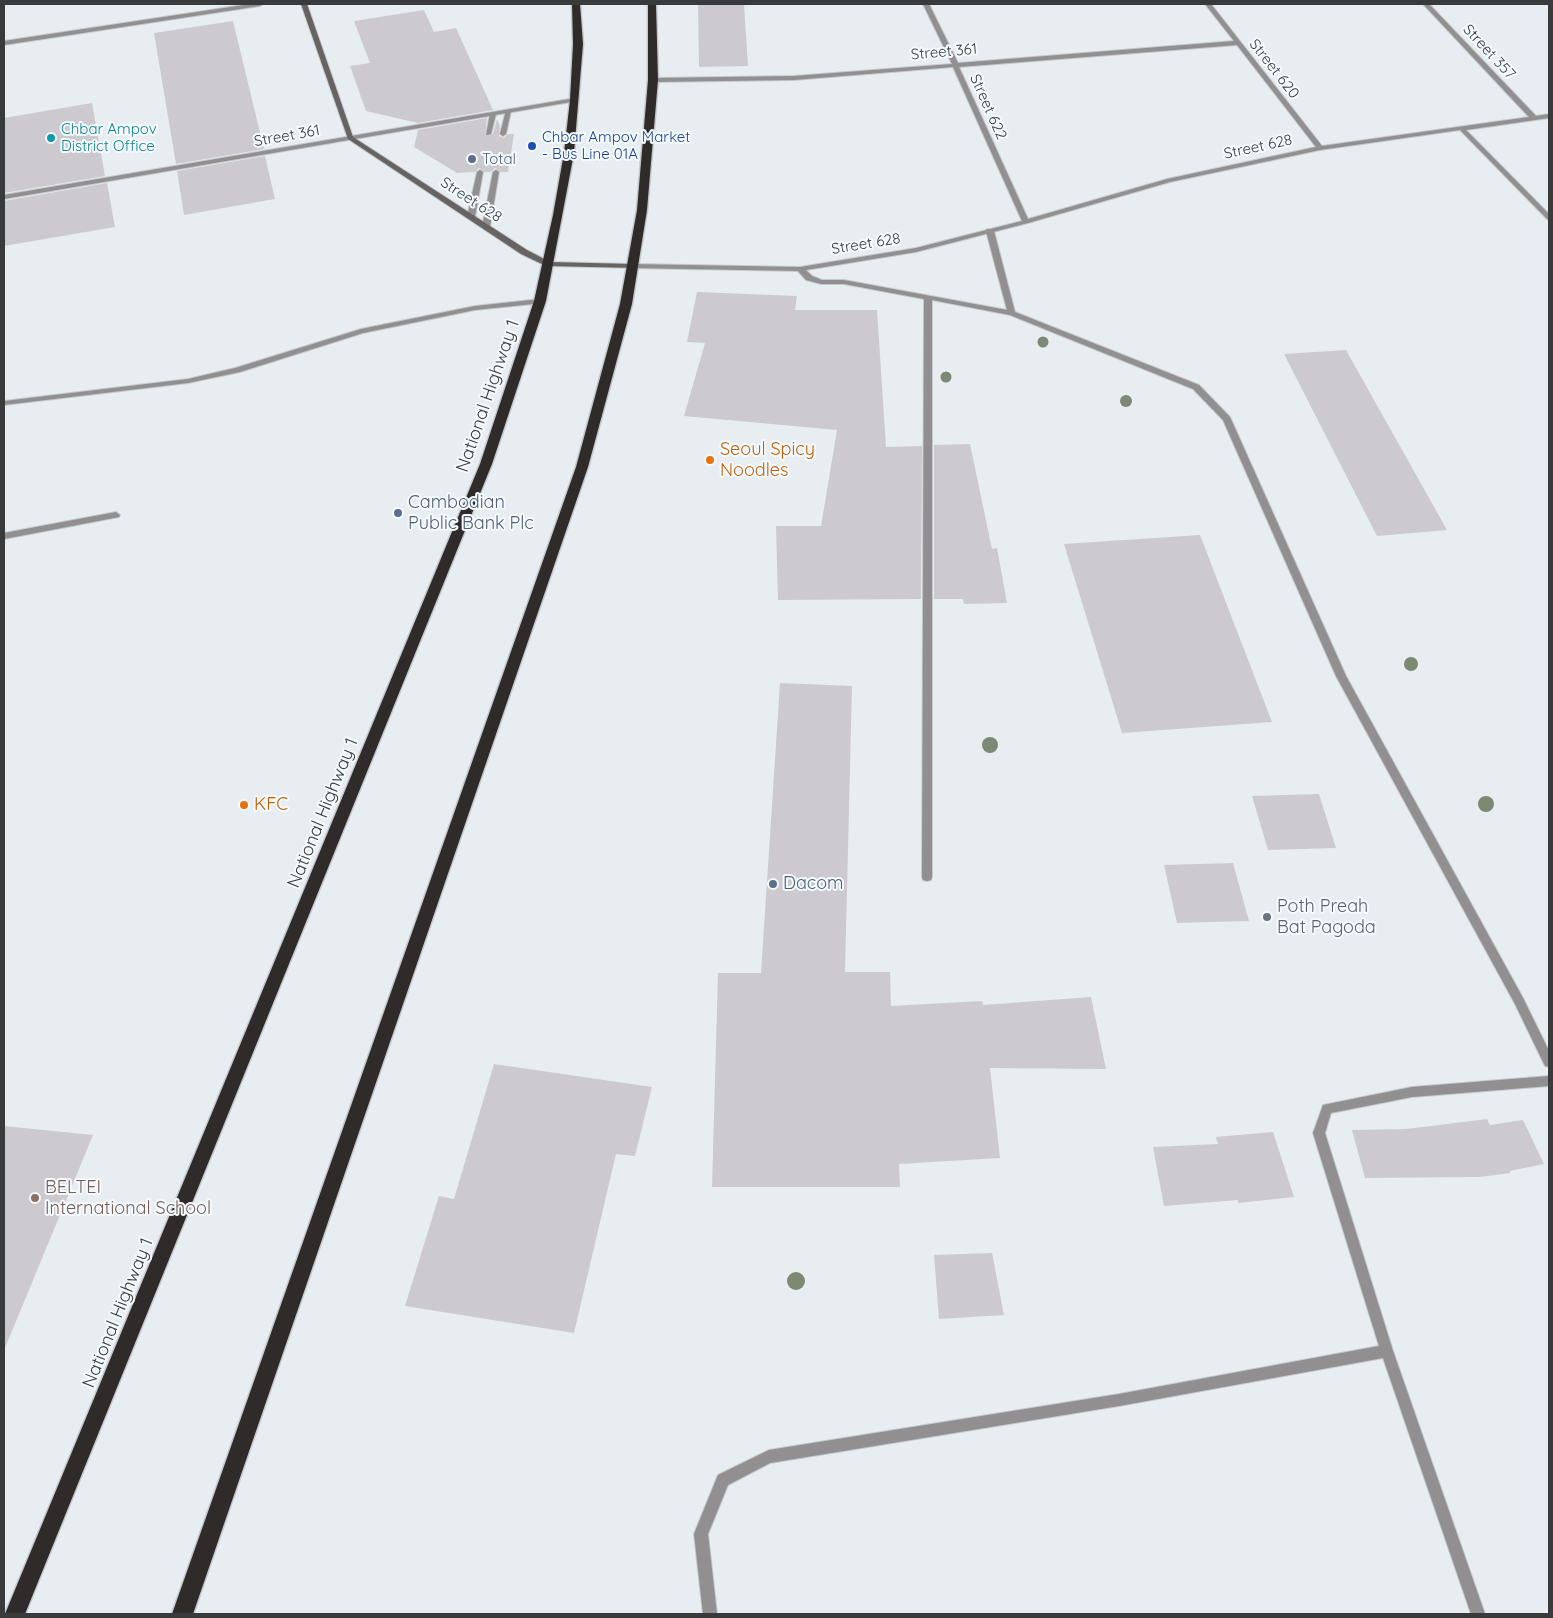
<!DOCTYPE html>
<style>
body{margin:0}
#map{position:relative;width:1553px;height:1618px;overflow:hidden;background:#e8edf1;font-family:Quicksand,sans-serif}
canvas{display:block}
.frame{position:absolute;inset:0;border:5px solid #383a3b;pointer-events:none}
</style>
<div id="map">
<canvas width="1553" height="1618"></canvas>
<div class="frame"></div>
</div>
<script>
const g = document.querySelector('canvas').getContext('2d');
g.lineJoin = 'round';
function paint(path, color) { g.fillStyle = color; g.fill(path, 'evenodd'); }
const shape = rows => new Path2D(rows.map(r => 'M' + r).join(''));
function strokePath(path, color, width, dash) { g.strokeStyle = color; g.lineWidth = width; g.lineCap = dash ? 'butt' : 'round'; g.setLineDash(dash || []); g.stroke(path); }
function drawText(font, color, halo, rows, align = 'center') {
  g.font = font + ' Quicksand,sans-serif'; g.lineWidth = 4; g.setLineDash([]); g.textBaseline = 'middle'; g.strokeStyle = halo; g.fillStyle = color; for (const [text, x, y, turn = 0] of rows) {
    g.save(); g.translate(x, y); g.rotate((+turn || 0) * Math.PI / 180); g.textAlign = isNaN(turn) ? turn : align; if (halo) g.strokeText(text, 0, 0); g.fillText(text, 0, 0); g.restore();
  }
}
const building = shape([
 [698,4,744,4,748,66,699,67],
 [424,10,434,32,456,28,493,110,418,123,366,111,350,66,370,63,354,21],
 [233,21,264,149,176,164,154,33],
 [92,103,105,176,4,193,4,118],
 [487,118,485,136,493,134,497,119,500,126,499,136,504,138,508,134,514,134,508,172,501,172,495,168,491,172,485,172,479,168,475,172,457,173,414,147,418,130],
 [265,156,275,199,184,215,177,171],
 [107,183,115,227,4,246,4,201],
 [697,292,797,296,795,310,877,310,886,447,922,446,921,599,778,600,776,526,821,526,837,430,684,416,705,343,687,342],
 [1346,350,1447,530,1377,536,1284,354],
 [970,444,992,549,997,548,1007,603,964,604,963,599,934,599,934,445],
 [1200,535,1272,722,1122,733,1064,544],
 [780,683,852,686,845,972,890,972,891,1006,982,1001,983,1005,1091,997,1106,1069,990,1068,1000,1158,899,1164,900,1187,712,1187,718,973,761,973],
 [1319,794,1336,848,1268,850,1252,796],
 [1233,863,1249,921,1177,923,1164,865],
 [494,1064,652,1087,635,1156,616,1154,574,1333,405,1306,439,1196,454,1199],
 [1487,1119,1490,1125,1523,1120,1544,1164,1510,1171,1510,1173,1480,1177,1365,1178,1352,1130,1406,1129],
 [4,1126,93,1135,5,1348,4,1347],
 [1273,1132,1294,1197,1238,1203,1238,1200,1164,1206,1153,1147,1218,1144,1216,1137],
 [992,1253,1004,1315,939,1319,934,1255]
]);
const lane = shape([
 [506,110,511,111,506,134,503,136,500,134,506,110],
 [493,112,496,114,491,134,486,135,490,114,493,112],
 [480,170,483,172,475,217,471,219,467,217,477,172,480,170],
 [496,170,499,172,490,227,486,229,482,227,493,172,496,170],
 [987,229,994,231,1015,312,1199,385,1230,417,1346,676,1523,998,1549,1051,1549,1067,1545,1066,1515,1004,1336,676,1223,420,1193,389,1010,315,932,300,932,877,931,880,927,881,923,880,922,877,924,299,844,284,821,284,806,280,796,269,803,267,812,276,822,280,844,280,1007,310,986,231,987,229],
 [540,299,543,299,543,303,475,310,363,333,240,372,188,383,4,405,4,401,188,379,235,368,361,329,475,306,540,299],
 [116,512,120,515,119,517,4,539,4,533,116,512],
 [1549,1076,1549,1086,1412,1097,1331,1113,1325,1133,1393,1351,1485,1614,1471,1614,1383,1358,1119,1406,770,1463,728,1485,708,1534,717,1614,703,1614,694,1534,718,1475,769,1450,1119,1394,1379,1346,1313,1133,1323,1105,1412,1087,1549,1076]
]);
const street = shape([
 [250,4,263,4,260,6,4,45,4,41,250,4],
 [923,4,929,4,958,63,1234,41,1205,4,1211,4,1322,146,1529,117,1423,4,1429,4,1536,116,1549,114,1549,118,1466,130,1549,214,1549,220,1547,219,1460,130,1320,150,1170,182,1028,223,916,252,800,271,630,268,630,264,633,264,800,267,916,248,1022,221,953,67,794,80,653,82,650,80,653,78,794,76,952,64,923,4],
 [1237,45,1316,147,1167,179,1028,219,959,67,1237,45],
 [575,98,577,99,577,101,4,199,4,195,575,98]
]);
const secondary = shape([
 [301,4,307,4,353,137,527,250,550,262,633,264,636,264,636,268,546,266,521,254,348,139,301,4]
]);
const highway = shape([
 [572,4,580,4,583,44,574,153,546,301,492,464,25,1614,5,1614,480,464,534,301,553,215,564,153,570,100,573,44,572,4],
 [648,4,656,4,658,80,647,210,632,304,588,467,193,1614,172,1614,576,467,620,304,637,210,648,80,648,4]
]);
const trees = [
 [1043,342,5.5],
 [946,377,5.5],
 [1126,401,6],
 [1411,664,7],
 [990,745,8],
 [1486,804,8],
 [796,1281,9]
];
const markers = [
 [51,138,5,"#0f9aa8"],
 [532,146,5,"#1a4fb4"],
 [472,159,5,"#5c6f8a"],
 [710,460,5,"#e8710a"],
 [398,513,5,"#5c6f8a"],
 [244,805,5,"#e8710a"],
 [773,884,5,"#5c6f8a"],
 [1267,917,5,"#6b7280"],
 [35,1198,5,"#8d6e63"]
];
const farStreetnames = [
 ["Street 361",944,52,-5],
 ["Street 357",1489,52,47],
 ["Street 620",1274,69,52],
 ["Street 622",988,107,66],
 ["Street 361",287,136,-10],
 ["Street 628",1258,147,-12],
 ["Street 628",471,200,33],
 ["Street 628",866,244,-9]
];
const farCulturenames = [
 ["Chbar Ampov",61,129],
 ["District Office",61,146]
];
const farTransitnames = [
 ["Chbar Ampov Market",542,137],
 ["- Bus Line 01A",542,154]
];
const farServicenames = [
 ["Total",482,159]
];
const streetNames = [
 ["National Highway 1",488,396,-71],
 ["National Highway 1",323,813,-68],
 ["National Highway 1",118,1313,-68]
];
const foodNames = [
 ["Seoul Spicy",720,450],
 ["Noodles",720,471],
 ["KFC",254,805]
];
const serviceNames = [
 ["Cambodian",408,503],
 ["Public Bank Plc",408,524],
 ["Dacom",783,884]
];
const worshipNames = [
 ["Poth Preah",1277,907],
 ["Bat Pagoda",1277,928]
];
const educationNames = [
 ["BELTEI",45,1188],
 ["International School",45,1209]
];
paint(building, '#cccacf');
strokePath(lane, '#c5c9cd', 2);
strokePath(street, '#c5c9cd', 2);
strokePath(secondary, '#c5c9cd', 2);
strokePath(highway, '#c5c9cd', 3);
paint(lane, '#918f8f');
paint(street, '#918f8f');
paint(secondary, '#676363');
paint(highway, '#302b2b');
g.fillStyle = '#7c8a73';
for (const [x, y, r] of trees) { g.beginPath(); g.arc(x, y, r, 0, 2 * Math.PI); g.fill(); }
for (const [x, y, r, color] of markers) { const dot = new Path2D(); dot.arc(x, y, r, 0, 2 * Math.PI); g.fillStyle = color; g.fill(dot); strokePath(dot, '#f5fafe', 2); }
drawText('15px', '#383a3b', '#f5fafe', farStreetnames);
drawText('15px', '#0d838f', '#f5fafe', farCulturenames, 'left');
drawText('15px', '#164399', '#f5fafe', farTransitnames, 'left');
drawText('15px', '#4e5e75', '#f5fafe', farServicenames, 'left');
drawText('18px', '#383a3b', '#f5fafe', streetNames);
drawText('18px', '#c56008', '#f5fafe', foodNames, 'left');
drawText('18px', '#4e5e75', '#f5fafe', serviceNames, 'left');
drawText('18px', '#5b616d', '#f5fafe', worshipNames, 'left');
drawText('18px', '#785e54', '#f5fafe', educationNames, 'left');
</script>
